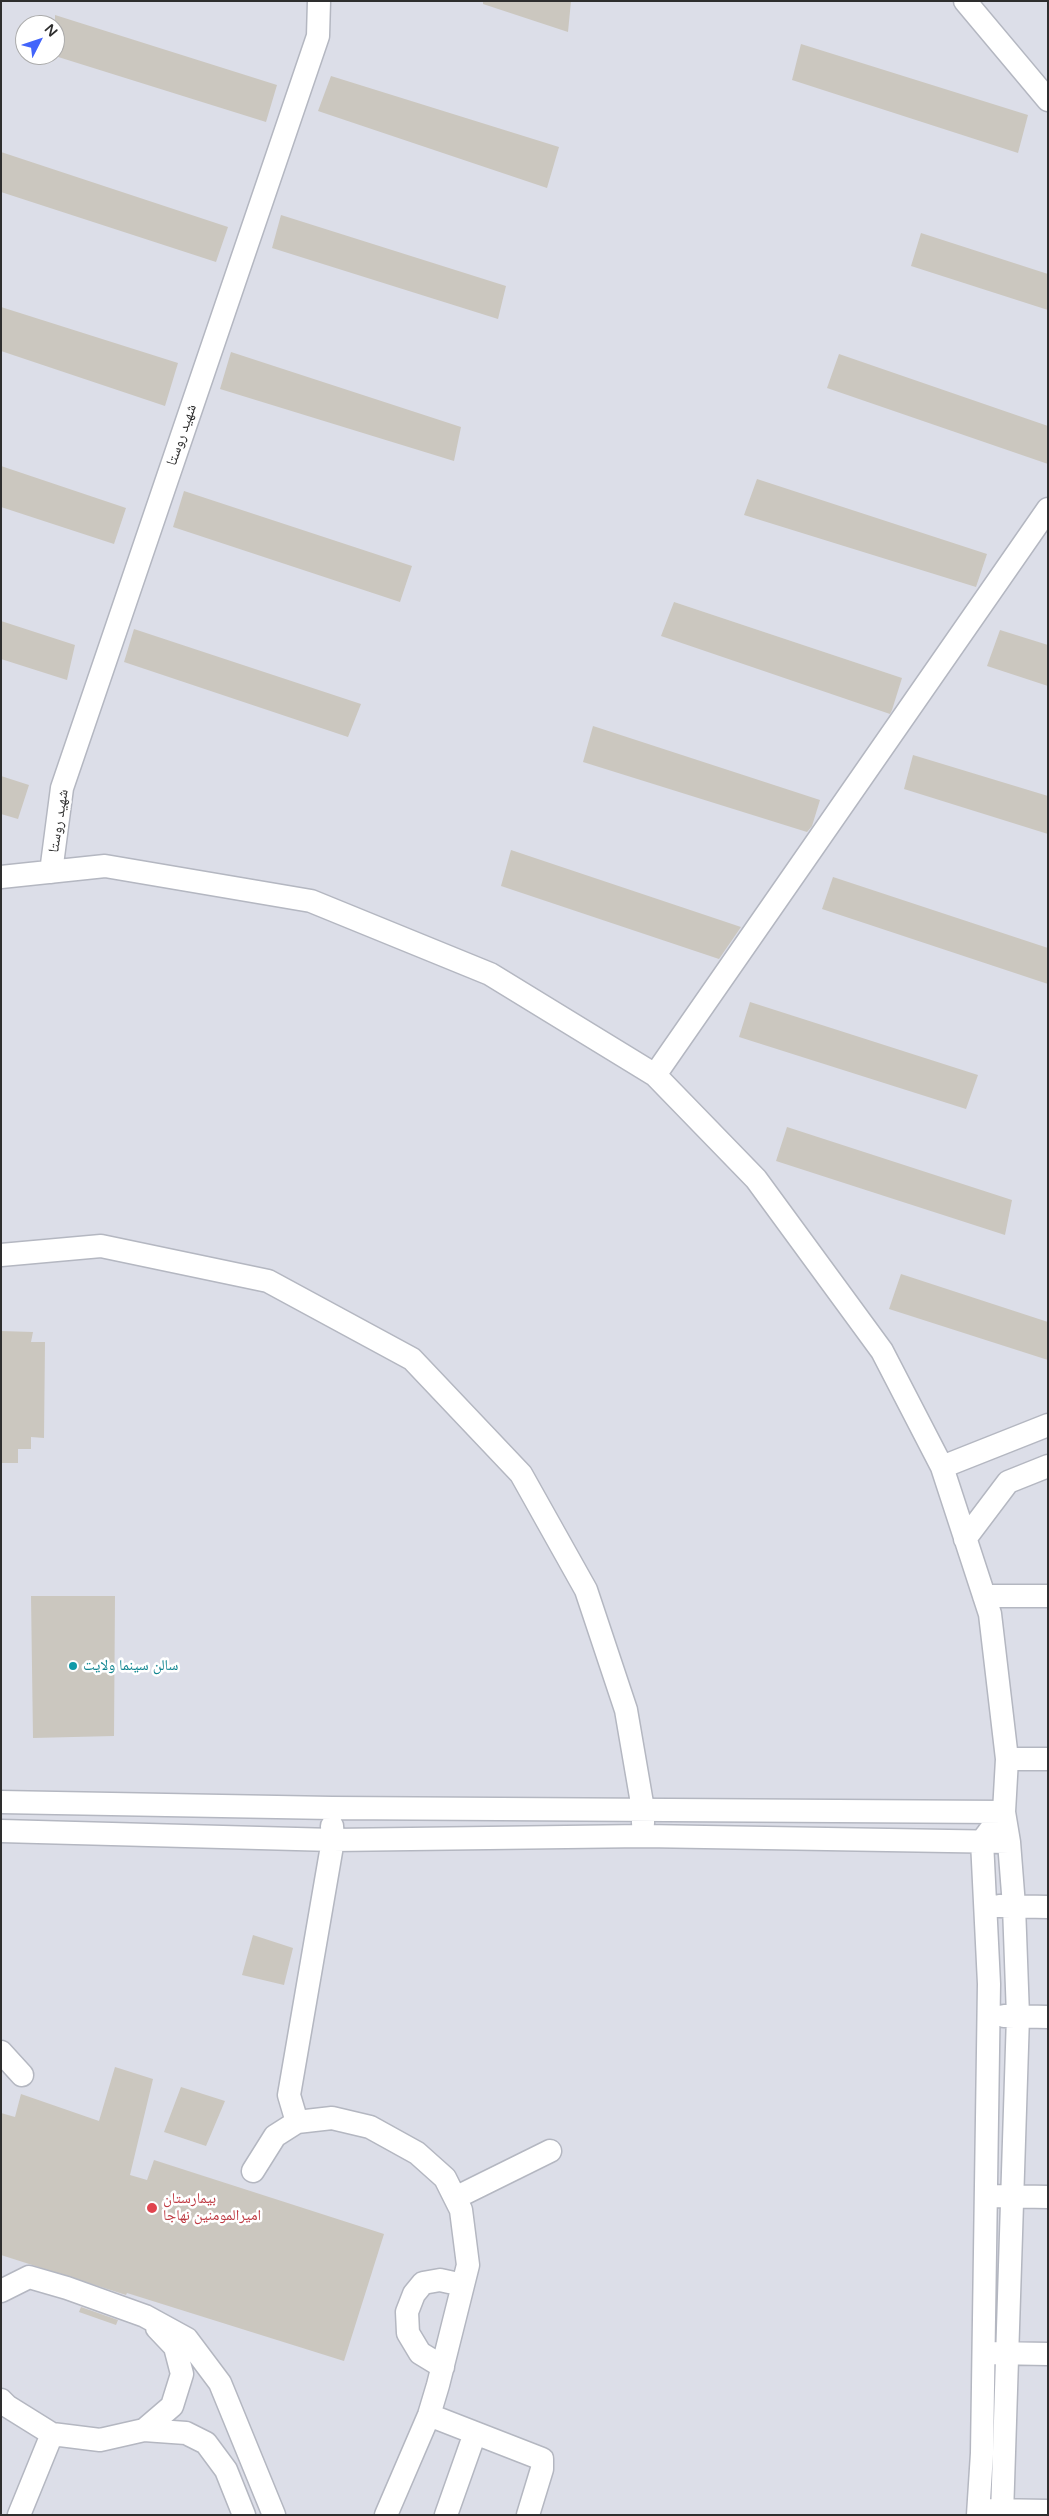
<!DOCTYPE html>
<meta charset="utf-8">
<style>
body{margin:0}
#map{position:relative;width:1049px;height:2516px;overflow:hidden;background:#efe9e1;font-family:"Varela Round",sans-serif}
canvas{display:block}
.frame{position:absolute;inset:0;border:2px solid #2e2e2e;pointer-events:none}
.north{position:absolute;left:15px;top:15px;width:50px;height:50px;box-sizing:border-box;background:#fff;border:1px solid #ababab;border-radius:50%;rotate:49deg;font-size:14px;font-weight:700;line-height:20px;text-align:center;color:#2e2e2e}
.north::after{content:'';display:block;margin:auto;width:18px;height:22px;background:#4264fb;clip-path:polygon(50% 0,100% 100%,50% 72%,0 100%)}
</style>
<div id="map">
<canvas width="1049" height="2516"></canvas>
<div class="frame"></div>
<div class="north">N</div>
</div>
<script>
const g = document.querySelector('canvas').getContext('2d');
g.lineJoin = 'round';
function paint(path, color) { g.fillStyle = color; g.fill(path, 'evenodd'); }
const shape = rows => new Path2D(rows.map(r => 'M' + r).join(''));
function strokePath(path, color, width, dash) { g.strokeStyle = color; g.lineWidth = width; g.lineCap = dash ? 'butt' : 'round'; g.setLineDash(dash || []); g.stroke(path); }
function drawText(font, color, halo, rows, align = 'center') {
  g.font = font + ' "Varela Round","Noto Naskh Arabic",sans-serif'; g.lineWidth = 5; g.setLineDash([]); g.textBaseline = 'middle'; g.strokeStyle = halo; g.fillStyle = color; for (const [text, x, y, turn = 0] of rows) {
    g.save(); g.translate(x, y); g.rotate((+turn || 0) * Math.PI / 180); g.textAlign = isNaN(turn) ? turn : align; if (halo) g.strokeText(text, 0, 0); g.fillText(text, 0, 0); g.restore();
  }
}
const airport = shape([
 [1,1,1048,1,1048,2515,1,2515],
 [25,25,55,25,55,55,25,55]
]);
const building = shape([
 [483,1,571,1,568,32,483,4],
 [55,15,277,85,266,122,55,56],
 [801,44,1028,115,1018,153,792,80],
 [331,76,559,147,547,188,318,111],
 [1,152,228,227,216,262,1,192],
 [281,215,506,286,498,319,272,248],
 [921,233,1048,274,1048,310,911,266],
 [1,307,178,363,165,406,1,351],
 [231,352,461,427,454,461,220,389],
 [839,354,1048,426,1048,464,827,388],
 [1,466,126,508,114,544,1,507],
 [757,479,987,554,976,587,744,515],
 [184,491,412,566,400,602,173,527],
 [674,602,902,678,892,710,890,714,661,636],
 [1,621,75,645,67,680,1,659],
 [134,629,361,704,348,737,124,662],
 [1000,630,1048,645,1048,686,987,666],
 [593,726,820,800,812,826,807,832,583,762],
 [913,755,1048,796,1048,834,904,789],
 [1,776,29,785,18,819,1,814],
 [511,850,741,927,719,959,501,886],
 [833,877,1048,948,1048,984,822,909],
 [750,1002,978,1075,966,1109,739,1037],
 [787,1127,1012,1200,1005,1235,776,1161],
 [901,1274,1048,1322,1048,1360,889,1309],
 [1,1331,33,1332,31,1342,45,1342,44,1438,31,1437,31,1449,18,1449,18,1463,1,1463],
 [31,1596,115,1596,114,1736,33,1738],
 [253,1935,293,1948,284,1985,242,1975],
 [115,2067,153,2079,130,2175,147,2180,154,2160,384,2234,344,2361,127,2293,126,2295,1,2255,1,2113,15,2117,21,2094,99,2121],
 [181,2087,225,2101,206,2146,164,2132],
 [81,2307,118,2320,116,2325,79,2312]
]);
const minor = shape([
 [965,1,1048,100],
 [51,872,62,788,318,36,319,1],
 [1,877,105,866,311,901,490,974,655,1075,756,1179,882,1351,942,1467,990,1614,1007,1759,1004,1812,1009,1842,1014,1906,1018,2016,1002,2515],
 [655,1075,1048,509],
 [1,1255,101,1246,268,1281,412,1359,521,1474,586,1590,626,1710,643,1809,643,1823],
 [942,1467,1048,1425],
 [965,1539,1008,1482,1048,1466],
 [984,1596,1048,1596],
 [1007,1759,1048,1759],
 [1,1802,332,1808,1004,1812],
 [1,1831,333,1840,644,1836,1009,1842],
 [999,1906,1048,1907],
 [1004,2016,1048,2017],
 [1,2052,22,2075],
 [297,2122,289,2095,333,1840,332,1826],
 [253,2171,275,2136,297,2122,332,2118,370,2127,417,2153,445,2178,461,2210,468,2265,438,2385,429,2415,386,2515],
 [996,2196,1048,2197],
 [455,2198,550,2151],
 [1,2291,29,2277,67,2288,145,2316,187,2339,220,2383,274,2515],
 [991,2353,1048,2354],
 [443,2367,420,2353,408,2333,407,2312,414,2294,423,2283,440,2280,463,2285],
 [1,2400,7,2406,52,2434,100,2440,144,2430,186,2433,206,2443,226,2470,244,2515],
 [429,2415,542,2459,542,2469,528,2515],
 [144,2430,172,2406,182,2374,175,2347,157,2328],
 [989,2510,1048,2511],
 [19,2515,52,2434],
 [446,2515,475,2433],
 [978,2515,982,2453,989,1984,982,1841,991,1829]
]);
const markers = [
 [73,1666,5,"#0f9aa8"],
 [152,2208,6,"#e0444e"]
];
const streetNames = [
 ["شهید روستا",182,435,-71],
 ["شهید روستا",59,821,-81]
];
const cultureNames = [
 ["سالن سینما ولایت",83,1666]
];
const healthNames = [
 ["بیمارستان",163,2199],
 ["امیرالمومنین نهاجا",163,2216]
];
paint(airport, '#dcdee8');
paint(building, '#cbc7bf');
strokePath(minor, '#b4b7c1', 25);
strokePath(minor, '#fff', 22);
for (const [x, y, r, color] of markers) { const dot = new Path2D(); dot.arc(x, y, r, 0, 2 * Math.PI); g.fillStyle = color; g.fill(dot); strokePath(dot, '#fff', 2); }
drawText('15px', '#2e2e2e', '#fff', streetNames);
drawText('15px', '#0d838f', '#fff', cultureNames, 'left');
drawText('15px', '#be3a42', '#fff', healthNames, 'left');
</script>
